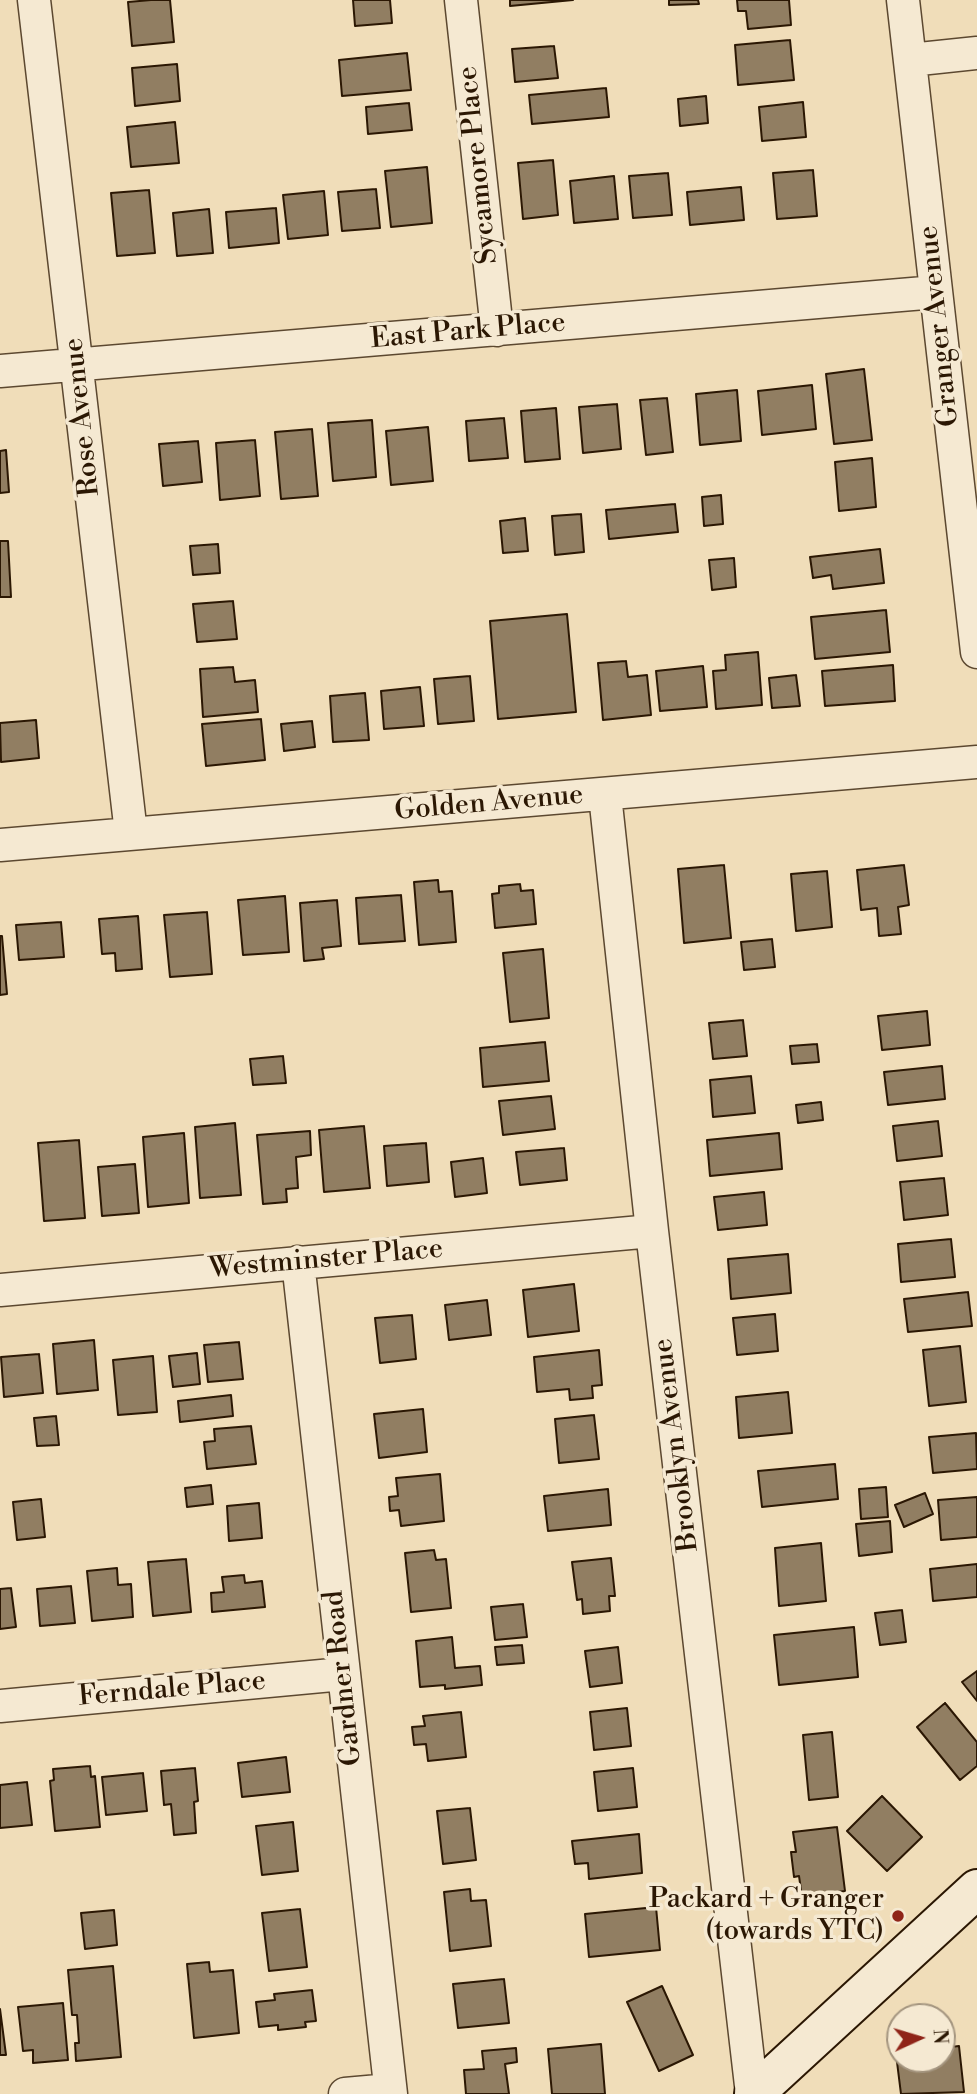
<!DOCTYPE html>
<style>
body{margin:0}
#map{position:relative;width:977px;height:2094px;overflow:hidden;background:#f0ddb9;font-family:"Libre Bodoni",serif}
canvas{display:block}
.north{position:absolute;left:886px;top:2003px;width:70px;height:70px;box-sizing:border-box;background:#f5e9d2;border:2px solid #a4957f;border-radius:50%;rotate:86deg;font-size:19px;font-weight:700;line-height:28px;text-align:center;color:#2b1703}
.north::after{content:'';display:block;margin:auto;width:24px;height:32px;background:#8f2418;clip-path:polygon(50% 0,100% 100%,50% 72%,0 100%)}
</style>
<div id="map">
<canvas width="977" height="2094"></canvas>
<div class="north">N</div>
</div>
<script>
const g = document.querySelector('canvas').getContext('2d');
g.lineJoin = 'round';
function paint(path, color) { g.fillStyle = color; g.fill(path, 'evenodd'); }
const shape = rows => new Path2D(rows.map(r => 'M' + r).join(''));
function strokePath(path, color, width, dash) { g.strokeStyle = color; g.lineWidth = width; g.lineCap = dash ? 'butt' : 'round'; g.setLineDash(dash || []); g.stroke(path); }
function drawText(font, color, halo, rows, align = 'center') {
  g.font = font + ' "Libre Bodoni",serif'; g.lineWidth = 7; g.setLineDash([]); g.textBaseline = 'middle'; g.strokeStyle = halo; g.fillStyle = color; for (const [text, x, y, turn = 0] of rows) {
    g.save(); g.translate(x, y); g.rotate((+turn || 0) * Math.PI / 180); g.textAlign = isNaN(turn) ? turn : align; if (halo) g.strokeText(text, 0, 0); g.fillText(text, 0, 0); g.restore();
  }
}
const building = shape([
 [151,0,170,0,174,42,132,46,128,2,151,0],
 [353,0,390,0,392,23,355,26,353,0],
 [510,0,573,0,510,6,510,0],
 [669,0,698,0,699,4,669,5,669,0],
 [737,0,789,0,791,25,748,29,746,11,738,11,737,0],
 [790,40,794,80,738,85,735,45,790,40],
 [554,46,558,78,515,82,512,49,554,46],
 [407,53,411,90,342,96,339,60,407,53],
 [177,64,180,101,135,106,132,68,177,64],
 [606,88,609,117,532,124,529,95,606,88],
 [706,96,708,123,680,126,678,99,706,96],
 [803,102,806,137,762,141,759,107,803,102],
 [409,103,412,130,368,134,366,107,409,103],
 [175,122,179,163,131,167,127,127,175,122],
 [553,160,558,215,523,219,518,163,553,160],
 [427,167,432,223,391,227,385,171,427,167],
 [813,170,817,216,777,219,773,173,813,170],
 [668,173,672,215,633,218,629,176,668,173],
 [614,176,618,219,574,223,570,181,614,176],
 [741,187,744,220,690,225,687,192,741,187],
 [376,189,380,228,342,231,338,192,376,189],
 [149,190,155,253,117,256,111,193,149,190],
 [324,191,328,235,288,239,283,195,324,191],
 [276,208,279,243,229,248,226,212,276,208],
 [209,209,213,253,177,256,173,213,209,209],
 [864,369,872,440,834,444,826,374,864,369],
 [812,385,816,429,762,435,758,391,812,385],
 [737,390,741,441,700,445,696,394,737,390],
 [667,398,673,452,646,455,640,400,667,398],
 [617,404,621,449,583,453,579,407,617,404],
 [556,408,560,459,525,462,521,411,556,408],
 [504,418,508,458,469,461,466,421,504,418],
 [372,420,376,477,333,481,328,423,372,420],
 [428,427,433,481,391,485,386,431,428,427],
 [312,429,318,496,281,499,275,432,312,429],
 [255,440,260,496,220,500,216,443,255,440],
 [198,441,202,482,163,486,159,444,198,441],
 [6,450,9,492,0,493,0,451,6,450],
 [872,458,876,507,839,511,835,462,872,458],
 [721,495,723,524,704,526,702,497,721,495],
 [675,504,678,532,609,539,606,510,675,504],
 [581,514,584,552,555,555,552,516,581,514],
 [525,518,528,551,503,553,500,521,525,518],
 [0,541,8,541,11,597,0,597,0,541],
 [218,544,220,573,193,575,190,546,218,544],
 [880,549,884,583,833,589,831,575,813,578,810,557,880,549],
 [734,558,736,587,712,590,709,560,734,558],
 [233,601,237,639,197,642,193,604,233,601],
 [886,610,890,652,815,659,811,617,886,610],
 [567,614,576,712,498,719,490,621,567,614],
 [758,652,762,705,716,709,713,671,726,670,725,655,758,652],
 [626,661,628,677,647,675,651,715,603,720,598,663,626,661],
 [893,665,895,701,825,706,822,671,893,665],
 [703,666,707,707,660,711,656,671,703,666],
 [233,667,235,682,255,680,258,712,203,717,200,669,233,667],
 [796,675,800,706,772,708,769,678,796,675],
 [470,676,474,721,438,724,434,679,470,676],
 [420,687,424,726,384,729,381,691,420,687],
 [365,693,369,740,333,742,330,696,365,693],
 [261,719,265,760,206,766,202,724,261,719],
 [36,720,39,758,1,762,0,723,36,720],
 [312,721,315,747,284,751,281,724,312,721],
 [724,865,731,938,684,943,678,869,724,865],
 [904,865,909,905,898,907,901,934,879,936,877,908,861,910,857,870,904,865],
 [827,871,832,927,796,931,791,874,827,871],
 [438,880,439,892,452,891,456,942,419,945,414,882,438,880],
 [520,884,521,891,533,890,536,924,495,928,492,894,499,893,499,886,520,884],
 [401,895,405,941,359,944,356,898,401,895],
 [285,896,289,952,243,955,238,900,285,896],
 [337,900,341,946,322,948,324,959,304,961,300,903,337,900],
 [207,912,212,974,170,977,164,915,207,912],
 [138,916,142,969,116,971,115,953,102,954,99,919,138,916],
 [61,922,64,957,19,960,16,925,61,922],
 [0,936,2,936,7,994,0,995,0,936],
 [772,939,775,967,744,970,741,942,772,939],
 [543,949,549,1018,510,1022,503,953,543,949],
 [927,1011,930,1045,882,1050,878,1016,927,1011],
 [743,1020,747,1056,713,1059,709,1023,743,1020],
 [545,1042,549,1081,483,1087,480,1048,545,1042],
 [817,1044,819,1062,792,1064,790,1046,817,1044],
 [283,1056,286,1083,253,1085,250,1059,283,1056],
 [942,1066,945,1099,888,1105,884,1072,942,1066],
 [751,1076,755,1113,713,1117,710,1080,751,1076],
 [551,1096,555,1129,503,1135,499,1101,551,1096],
 [821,1102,823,1120,798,1123,796,1105,821,1102],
 [938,1121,942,1156,897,1161,893,1126,938,1121],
 [235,1123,241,1195,200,1198,195,1127,235,1123],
 [364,1126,370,1188,324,1192,319,1130,364,1126],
 [310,1131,311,1155,296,1157,298,1188,286,1189,287,1202,263,1204,257,1135,310,1131],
 [184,1133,189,1203,148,1207,143,1137,184,1133],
 [779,1133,782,1169,710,1176,707,1140,779,1133],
 [79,1140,85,1218,44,1221,38,1143,79,1140],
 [426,1143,429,1182,387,1186,384,1146,426,1143],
 [564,1148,567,1180,520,1185,516,1152,564,1148],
 [483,1158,487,1193,455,1197,451,1162,483,1158],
 [135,1164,139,1213,102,1216,98,1167,135,1164],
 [944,1178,948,1215,904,1220,900,1182,944,1178],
 [764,1192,767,1225,718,1230,714,1197,764,1192],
 [951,1239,955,1277,901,1282,898,1244,951,1239],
 [788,1254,791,1293,731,1299,728,1259,788,1254],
 [574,1284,579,1331,528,1337,523,1290,574,1284],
 [968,1292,972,1326,908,1332,904,1299,968,1292],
 [487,1300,491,1335,449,1340,445,1305,487,1300],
 [775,1314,778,1351,737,1355,733,1318,775,1314],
 [412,1315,416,1359,380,1363,375,1318,412,1315],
 [94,1340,98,1390,57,1394,53,1344,94,1340],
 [239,1342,243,1379,208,1382,204,1345,239,1342],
 [960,1346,966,1402,929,1406,923,1350,960,1346],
 [599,1350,602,1385,592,1386,593,1398,570,1400,569,1389,537,1392,534,1357,599,1350],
 [197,1353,200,1384,173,1387,169,1356,197,1353],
 [39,1354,43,1393,4,1397,1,1357,39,1354],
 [153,1356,157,1412,118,1415,113,1360,153,1356],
 [788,1392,792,1433,739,1438,736,1397,788,1392],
 [231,1395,233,1416,180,1422,178,1401,231,1395],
 [423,1409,427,1452,379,1458,374,1414,423,1409],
 [594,1415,599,1459,559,1463,555,1419,594,1415],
 [56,1416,59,1445,37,1446,34,1418,56,1416],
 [251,1426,256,1464,207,1469,204,1442,215,1441,214,1429,251,1426],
 [976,1433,977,1469,933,1473,929,1437,976,1433],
 [835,1464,838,1499,762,1507,758,1471,835,1464],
 [440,1474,444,1521,401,1526,399,1510,390,1511,389,1497,398,1496,396,1478,440,1474],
 [211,1485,213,1504,187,1507,185,1488,211,1485],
 [886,1487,888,1517,861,1519,859,1489,886,1487],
 [608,1489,611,1525,548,1531,544,1496,608,1489],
 [925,1493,933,1514,904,1527,895,1505,925,1493],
 [977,1497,977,1537,941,1540,938,1500,977,1497],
 [41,1499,45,1537,17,1540,13,1502,41,1499],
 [259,1503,262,1538,229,1541,227,1506,259,1503],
 [890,1521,892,1552,859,1556,856,1524,890,1521],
 [821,1543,826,1601,779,1606,775,1548,821,1543],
 [434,1550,436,1560,446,1559,451,1608,411,1612,405,1553,434,1550],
 [611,1558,615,1596,609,1596,610,1611,583,1614,582,1599,577,1600,572,1562,611,1558],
 [186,1559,191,1612,153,1616,148,1562,186,1559],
 [977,1564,977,1597,933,1601,930,1569,977,1564],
 [117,1568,118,1585,131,1584,133,1617,92,1621,87,1571,117,1568],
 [244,1575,245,1583,262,1581,265,1607,212,1612,211,1593,224,1592,222,1577,244,1575],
 [71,1586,75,1623,40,1626,37,1589,71,1586],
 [11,1588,16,1627,0,1629,0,1589,11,1588],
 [523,1604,527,1637,495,1640,491,1607,523,1604],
 [902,1610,906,1642,880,1645,875,1613,902,1610],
 [854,1627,858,1677,779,1685,774,1635,854,1627],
 [452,1637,455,1668,480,1666,482,1685,445,1689,445,1685,420,1687,416,1641,452,1637],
 [522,1645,524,1663,497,1665,495,1647,522,1645],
 [618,1647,622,1683,590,1687,585,1651,618,1647],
 [977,1671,977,1701,962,1682,977,1671],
 [945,1703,977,1742,977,1766,960,1780,917,1727,945,1703],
 [627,1708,631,1746,594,1750,590,1712,627,1708],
 [461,1712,466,1757,428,1761,426,1744,414,1745,412,1727,425,1726,423,1716,461,1712],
 [832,1732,838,1797,809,1800,803,1735,832,1732],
 [286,1757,290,1792,242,1797,238,1763,286,1757],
 [90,1766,91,1777,95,1776,100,1827,55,1831,50,1781,54,1780,53,1769,90,1766],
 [195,1768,198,1801,194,1802,196,1833,174,1835,171,1804,164,1805,161,1771,195,1768],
 [633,1768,637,1807,598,1811,594,1772,633,1768],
 [143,1773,147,1811,106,1815,102,1777,143,1773],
 [27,1782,32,1825,0,1828,0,1785,27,1782],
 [882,1796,922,1837,887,1871,847,1831,882,1796],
 [470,1808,476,1860,443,1864,437,1811,470,1808],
 [293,1822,298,1871,262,1875,256,1826,293,1822],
 [837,1827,845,1891,802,1897,799,1876,794,1877,791,1852,796,1852,793,1832,837,1827],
 [639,1834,642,1873,589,1879,588,1863,575,1864,572,1841,639,1834],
 [470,1889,471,1901,486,1900,491,1946,450,1951,444,1892,470,1889],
 [656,1907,660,1950,589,1957,585,1914,656,1907],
 [300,1909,307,1967,269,1971,262,1913,300,1909],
 [114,1910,117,1945,85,1949,81,1913,114,1910],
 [209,1962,210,1972,233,1970,239,2033,194,2038,187,1964,209,1962],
 [113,1966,121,2057,76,2061,75,2043,79,2043,77,2015,72,2015,68,1970,113,1966],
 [504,1979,509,2023,458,2028,453,1984,504,1979],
 [662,1986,693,2055,659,2071,627,2002,662,1986],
 [312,1990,316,2021,305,2022,306,2027,278,2030,278,2025,259,2027,256,2002,275,2000,274,1994,312,1990],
 [63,2003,68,2060,33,2063,33,2050,23,2051,18,2007,63,2003],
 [0,2009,6,2055,0,2055,0,2009],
 [601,2044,605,2094,552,2094,548,2049,601,2044],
 [959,2046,964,2092,901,2094,896,2054,900,2053,900,2059,942,2059,942,2048,959,2046],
 [516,2048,517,2062,505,2064,509,2094,466,2094,464,2070,484,2069,482,2051,516,2048]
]);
const minor = shape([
 [34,0,131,833],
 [461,0,497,330],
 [903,0,977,652],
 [910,60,977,53],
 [0,371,936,292],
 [605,795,652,1231,752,2094],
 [0,845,977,762],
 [298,1262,391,2094],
 [0,1290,652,1231],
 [0,1706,343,1674],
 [345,2094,390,2090]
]);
const secondary = shape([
 [754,2094,977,1889]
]);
const markers = [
 [898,1916,7,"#8f2418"]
];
const streetNames = [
 ["Sycamore Place",479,165,-96],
 ["Granger Avenue",940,326,-96],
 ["East Park Place",468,332,-5],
 ["Rose Avenue",83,417,-96],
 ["Golden Avenue",489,804,-5],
 ["Westminster Place",326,1260,-5],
 ["Brooklyn Avenue",677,1445,-97],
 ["Gardner Road",344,1678,-96],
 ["Ferndale Place",172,1690,-5]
];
const poiNames = [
 ["Packard + Granger",884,1900],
 ["(towards YTC)",884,1932]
];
paint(building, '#917e62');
strokePath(building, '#2b1703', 2);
strokePath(minor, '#5c4830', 35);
strokePath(secondary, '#2b1703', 42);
strokePath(minor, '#f5e9d2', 32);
strokePath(secondary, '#f5e9d2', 38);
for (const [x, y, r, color] of markers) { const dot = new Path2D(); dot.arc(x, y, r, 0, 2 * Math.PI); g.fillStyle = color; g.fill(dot); strokePath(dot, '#f5e9d2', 2.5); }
drawText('28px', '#2b1703', '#f5e9d2', streetNames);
drawText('28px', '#2b1703', '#f5e9d2', poiNames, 'right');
</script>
